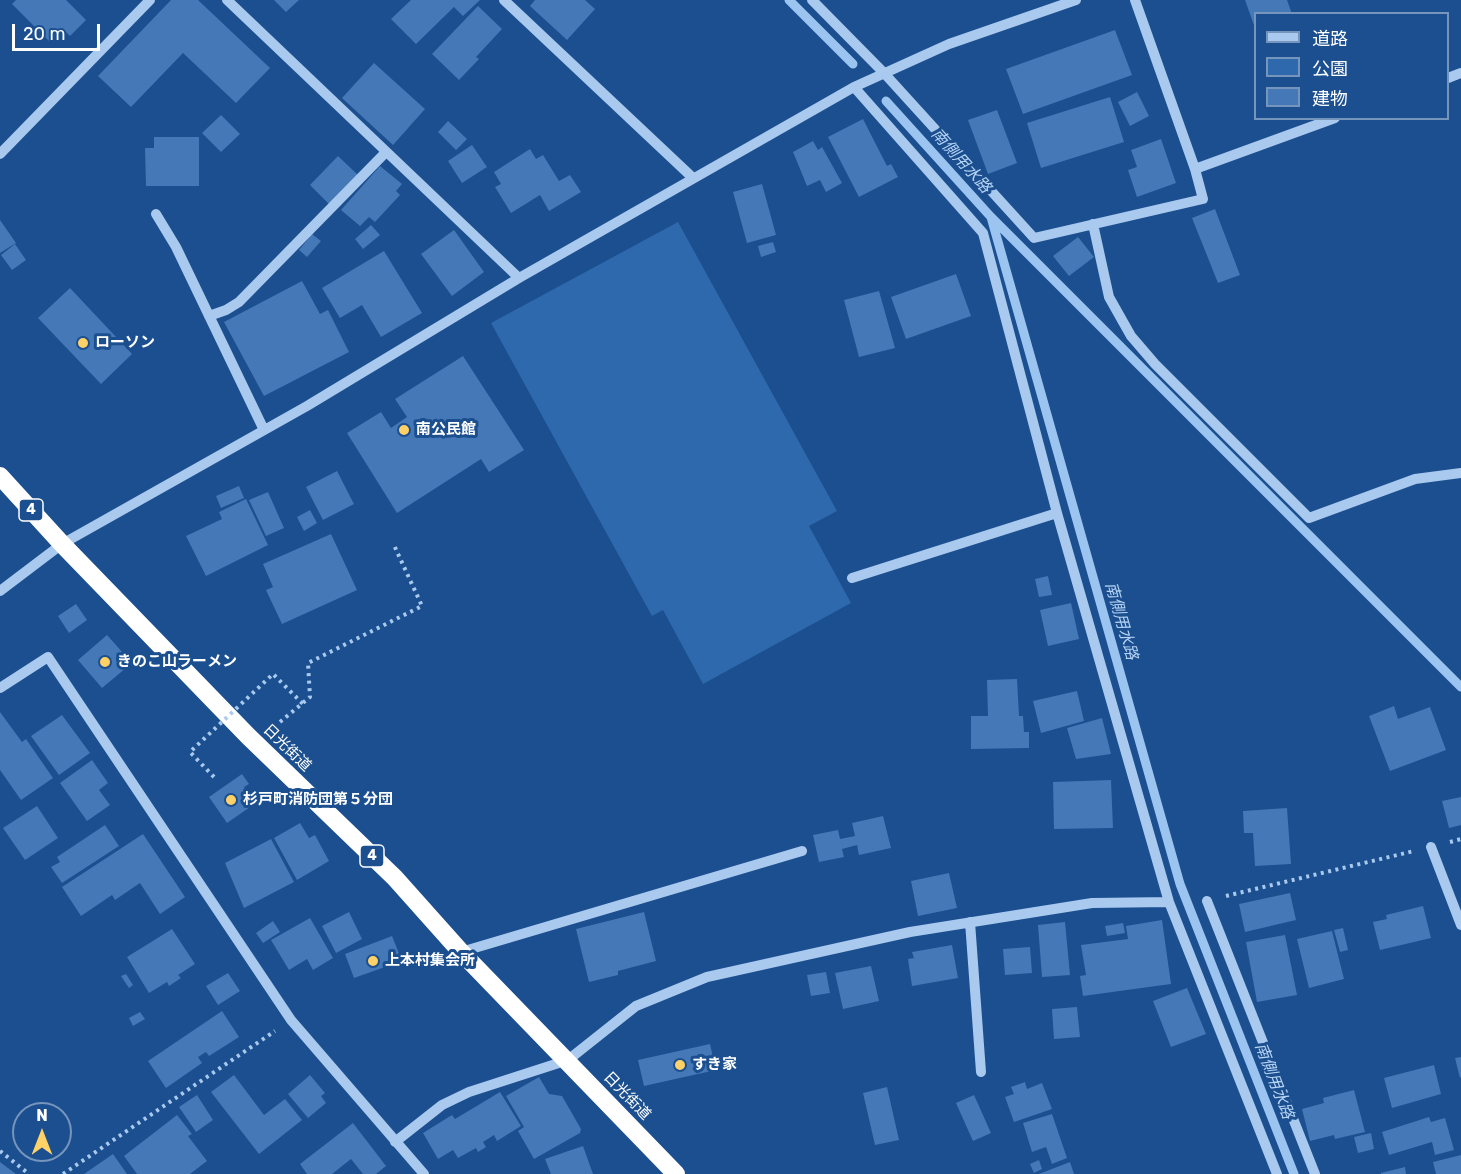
<!DOCTYPE html>
<meta charset="utf-8">
<style>
body{margin:0}
#map{position:relative;width:1461px;height:1174px;overflow:hidden;background:#1b4f8f;font-family:Rubik,"Noto Sans JP",sans-serif}
canvas{display:block}
.legend{position:absolute;left:1254px;top:12px;width:195px;height:108px;box-sizing:border-box;background:#1b4f8f;border:2px solid #7695bc;margin:0;padding:8px 10px;list-style:none;font-size:18px;color:#fff}
.legend li{display:flex;align-items:center;gap:12px;height:30px}
.legend b{width:30px;border:2px solid #7695bc}
.north{position:absolute;left:12px;top:1102px;width:60px;height:60px;box-sizing:border-box;background:#1b4f8f;border:2px solid #7695bc;border-radius:50%;rotate:0deg;font-size:16px;font-weight:700;line-height:24px;text-align:center;color:#fff}
.north::after{content:'';display:block;margin:auto;width:21px;height:27px;background:#ffd166;clip-path:polygon(50% 0,100% 100%,50% 72%,0 100%)}
.scale{position:absolute;left:12px;top:24px;width:88px;height:27px;box-sizing:border-box;border:3px solid #fff;border-top:0;padding-left:8px;font-size:18px;line-height:21px;white-space:nowrap;color:#fff;-webkit-text-stroke:4px #1b4f8f;paint-order:stroke}
</style>
<div id="map">
<canvas width="1461" height="1174"></canvas>
<ul class="legend">
<li><b style="height:8px;background:#a9c9ee"></b>道路</li>
<li><b style="height:16px;background:#2e69ad"></b>公園</li>
<li><b style="height:16px;background:#4478b7"></b>建物</li>
</ul>
<div class="north">N</div>
<div class="scale">20 m</div>
</div>
<script>
const g = document.querySelector('canvas').getContext('2d');
g.lineJoin = 'round';
function paint(path, color) { g.fillStyle = color; g.fill(path, 'evenodd'); }
const shape = rows => new Path2D(rows.map(r => 'M' + r).join(''));
function strokePath(path, color, width, dash) { g.strokeStyle = color; g.lineWidth = width; g.lineCap = dash ? 'butt' : 'round'; g.setLineDash(dash || []); g.stroke(path); }
function drawText(font, color, halo, rows, align = 'center') {
  g.font = font + ' Rubik,"Noto Sans JP",sans-serif'; g.lineWidth = 6; g.setLineDash([]); g.textBaseline = 'middle'; g.strokeStyle = halo; g.fillStyle = color; for (const [text, x, y, turn = 0] of rows) {
    g.save(); g.translate(x, y); g.rotate((+turn || 0) * Math.PI / 180); g.textAlign = isNaN(turn) ? turn : align; if (halo) g.strokeText(text, 0, 0); g.fillText(text, 0, 0); g.restore();
  }
}
const green = shape([
 [678,222,837,511,809,526,851,603,703,684,663,610,652,616,491,323]
]);
const stream = shape([
 [789,0,853,64],
 [886,101,991,217,1461,687],
 [991,217,1180,884,1294,1174]
]);
const building = shape([
 [16,0,66,0,86,20,70,36,62,28,49,41,12,4],
 [171,0,198,0,270,68,236,103,183,53,131,107,98,76],
 [274,0,299,0,286,12],
 [411,0,480,0,463,16,454,7,416,44,391,19],
 [535,0,585,0,595,9,567,40,530,6],
 [1245,0,1287,0,1292,14,1256,14,1255,28],
 [478,6,502,29,476,57,479,59,459,80,432,54],
 [1115,30,1132,75,1023,114,1006,69],
 [374,63,425,109,393,145,342,98],
 [1137,92,1149,116,1130,126,1118,102],
 [1110,97,1124,142,1041,168,1027,123],
 [997,110,1017,163,988,174,968,120],
 [221,115,240,134,221,152,202,133],
 [863,119,887,166,891,164,898,177,859,197,828,137],
 [448,121,467,139,456,150,438,132],
 [154,137,199,137,199,186,146,186,145,148,154,148],
 [1161,139,1176,183,1137,197,1128,170,1137,167,1131,150],
 [813,141,818,150,822,147,842,183,826,192,820,180,807,186,793,152],
 [472,145,487,167,462,183,448,161],
 [530,149,536,159,543,155,559,181,570,175,581,192,549,211,540,195,511,213,495,187,501,184,494,172],
 [338,156,358,175,329,204,310,185],
 [380,166,402,184,396,191,400,195,375,222,369,217,360,226,341,210],
 [762,184,776,235,747,243,733,192],
 [1215,209,1240,275,1218,283,1192,218],
 [0,220,16,243,0,253],
 [371,225,380,235,363,249,355,239],
 [454,230,484,272,452,296,421,254],
 [312,234,321,241,307,257,299,250],
 [1078,237,1094,257,1069,276,1053,256],
 [773,242,776,252,761,257,758,246],
 [15,244,26,260,12,270,1,255],
 [384,251,422,313,381,337,362,305,340,318,322,288],
 [956,274,971,316,906,339,891,297],
 [302,281,320,314,328,310,349,352,264,396,224,322],
 [70,288,132,354,101,384,38,318],
 [879,291,895,348,859,357,844,300],
 [463,356,524,450,489,472,481,459,397,513,347,433,381,412,391,428,407,417,395,399],
 [337,471,354,504,323,520,306,487],
 [239,486,244,498,221,508,216,496],
 [268,492,284,528,266,536,249,500],
 [246,499,268,545,206,576,186,536,222,519,219,512],
 [310,510,317,523,304,531,297,517],
 [331,534,357,590,282,624,266,590,273,587,263,564],
 [1048,576,1052,595,1039,597,1035,579],
 [1071,603,1079,639,1048,646,1040,610],
 [76,604,87,620,69,633,58,616],
 [107,635,132,663,102,688,78,660],
 [1017,679,1019,716,1023,716,1024,732,1029,732,1029,748,971,749,971,716,988,716,987,680],
 [1077,691,1084,721,1041,733,1033,701],
 [1394,706,1398,719,1430,707,1446,750,1390,771,1369,716],
 [0,712,22,742,26,739,53,778,21,800,0,770],
 [62,715,90,753,59,775,31,736],
 [1102,718,1111,754,1076,759,1067,728],
 [92,760,108,783,99,790,110,805,87,821,60,783],
 [242,774,249,784,244,787,256,803,227,823,209,797],
 [1111,780,1113,828,1054,829,1053,782],
 [1461,797,1461,825,1449,828,1442,801],
 [37,806,58,838,25,860,3,828],
 [1287,808,1291,864,1255,866,1253,833,1244,833,1243,811],
 [883,816,891,848,859,855,857,845,842,849,844,857,819,862,813,835,838,830,840,839,855,836,852,823],
 [300,823,309,838,315,835,329,861,297,880,274,838],
 [105,825,119,846,62,883,51,867,60,862,57,857],
 [143,834,185,897,160,914,140,883,115,900,112,895,81,916,62,887],
 [271,839,294,882,244,908,225,863],
 [949,873,957,908,918,916,911,881],
 [1290,893,1296,920,1245,932,1239,904],
 [1423,906,1431,938,1380,950,1373,922,1387,919,1386,915],
 [349,912,362,939,336,953,322,926],
 [644,912,656,961,618,971,618,975,589,982,576,929],
 [310,918,333,958,313,970,307,959,289,970,271,940],
 [1162,920,1171,984,1083,996,1080,976,1086,975,1081,945,1128,939,1126,926],
 [273,921,280,932,263,943,256,933],
 [1065,922,1070,975,1042,977,1038,925],
 [1123,923,1125,933,1107,936,1105,926],
 [1343,928,1348,950,1340,952,1334,930],
 [172,929,195,964,178,975,181,978,169,986,167,982,149,993,127,957],
 [1332,931,1344,979,1309,988,1297,939],
 [1285,935,1297,995,1257,1002,1246,942],
 [392,936,402,961,354,978,345,954],
 [952,945,958,978,912,986,908,959,914,958,912,952],
 [1030,947,1032,973,1005,975,1003,949],
 [871,966,879,1001,843,1009,835,973],
 [826,972,830,993,811,996,807,975],
 [228,973,240,991,218,1005,206,986],
 [126,974,133,985,129,988,121,976],
 [1187,988,1206,1034,1171,1047,1153,1001],
 [1077,1007,1080,1037,1054,1039,1052,1009],
 [222,1011,239,1037,209,1056,206,1052,198,1057,202,1063,166,1088,148,1061],
 [140,1012,145,1019,133,1026,129,1018],
 [710,1044,716,1070,644,1086,638,1060],
 [1461,1057,1461,1077,1460,1078,1455,1058],
 [1434,1065,1441,1094,1392,1108,1384,1078],
 [234,1075,264,1115,285,1099,302,1120,259,1154,211,1092],
 [310,1075,325,1093,321,1096,326,1103,308,1118,288,1094],
 [539,1077,549,1094,562,1096,581,1129,580,1133,534,1159,518,1131,524,1127,506,1096],
 [1025,1082,1027,1089,1042,1083,1052,1109,1014,1122,1005,1097,1014,1094,1011,1087],
 [887,1087,899,1140,875,1145,863,1093],
 [1354,1090,1365,1132,1335,1139,1334,1135,1310,1141,1302,1109,1324,1103,1323,1098],
 [500,1092,521,1126,497,1141,494,1135,483,1142,486,1147,478,1152,476,1148,458,1158,453,1150,438,1159,423,1133,452,1115,455,1119],
 [197,1095,213,1120,196,1132,179,1107],
 [974,1095,991,1133,973,1141,956,1103],
 [1052,1114,1067,1158,1052,1164,1046,1147,1032,1152,1023,1123],
 [177,1115,192,1134,188,1136,207,1161,190,1174,137,1174,124,1156],
 [1429,1117,1431,1122,1445,1118,1454,1150,1435,1155,1432,1142,1389,1155,1382,1132],
 [353,1123,386,1166,376,1174,363,1174,351,1159,332,1174,307,1174,300,1164],
 [1371,1133,1374,1149,1358,1153,1354,1137],
 [583,1146,593,1174,551,1174,545,1159],
 [113,1154,127,1174,84,1174],
 [1461,1155,1461,1174,1436,1174,1433,1162],
 [1039,1160,1042,1169,1034,1173,1030,1164],
 [0,1162,16,1174,0,1174],
 [1070,1162,1074,1174,1039,1174],
 [1405,1167,1406,1174,1381,1174,1381,1173]
]);
const path = shape([
 [280,722,310,697,308,663,422,606,393,543],
 [1450,842,1461,839],
 [1226,896,1414,851],
 [0,1151,29,1174],
 [63,1174,275,1031]
]);
const minor = shape([
 [227,0,519,278],
 [504,0,693,178],
 [812,0,884,73,1034,238,1203,199,1195,169],
 [1135,0,1195,169,1335,118],
 [1448,78,1461,73],
 [854,87,983,233,1057,513,1169,902,1277,1174],
 [0,154,150,0],
 [156,214,176,247,264,430],
 [1093,224,1109,297,1131,336,1155,364,1309,518,1415,479,1461,473],
 [209,316,226,310,239,302,386,152],
 [852,578,1057,513],
 [0,591,62,544,307,406,519,278,854,87,949,44,1076,0],
 [0,688,48,657,291,1020,424,1174],
 [1431,847,1461,925],
 [1207,901,1315,1174],
 [970,922,981,1072],
 [461,952,802,851],
 [395,1142,442,1105,469,1092,568,1060,636,1006,707,977,910,932,1092,903,1169,902]
]);
const highway = shape([
 [0,476,62,544,248,736,395,878,461,952,676,1174]
]);
const pathBridge = shape([
 [214,777,190,752,273,674,303,704]
]);
const markers = [
 [83,343,6,"#ffd166"],
 [404,430,6,"#ffd166"],
 [105,662,6,"#ffd166"],
 [231,800,6,"#ffd166"],
 [373,961,6,"#ffd166"],
 [680,1065,6,"#ffd166"]
];
const shields = [
 [31,510,24],
 [372,856,24]
];
const shieldNames = [
 ["4",31,510],
 ["4",372,856]
];
const poiNames = [
 ["ローソン",95,343],
 ["南公民館",416,430],
 ["きのこ山ラーメン",117,662],
 ["杉戸町消防団第５分団",243,800],
 ["上本村集会所",385,961],
 ["すき家",692,1065]
];
const streetNames = [
 ["日光街道",287,748,44],
 ["日光街道",627,1096,46]
];
const waterNames = [
 ["南側用水路",961,161,48],
 ["南側用水路",1121,621,74],
 ["南側用水路",1274,1081,69]
];
paint(green, '#2e69ad');
strokePath(stream, '#9cc4f0', 9);
paint(building, '#4478b7');
strokePath(path, '#a9c9ee', 4, [3, 4.5]);
strokePath(minor, '#a9c9ee', 10);
strokePath(highway, '#fff', 18);
strokePath(pathBridge, '#a9c9ee', 4, [3, 4.5]);
for (const [x, y, r, color] of markers) { const dot = new Path2D(); dot.arc(x, y, r, 0, 2 * Math.PI); g.fillStyle = color; g.fill(dot); strokePath(dot, '#1b4f8f', 2); }
for (const [x, y, w] of shields) { const box = new Path2D(); box.roundRect(x - w / 2, y - 11, w, 22, 4.5); g.fillStyle = '#1b4f8f'; g.fill(box); strokePath(box, '#fff', 1.5); }
drawText('bold 14px', '#fff', null, shieldNames);
drawText('bold 15px', '#fff', '#1b4f8f', poiNames, 'left');
drawText('15px', '#fff', '#1b4f8f', streetNames);
drawText('italic 16px', '#b5d3f5', '#1b4f8f', waterNames);
</script>
